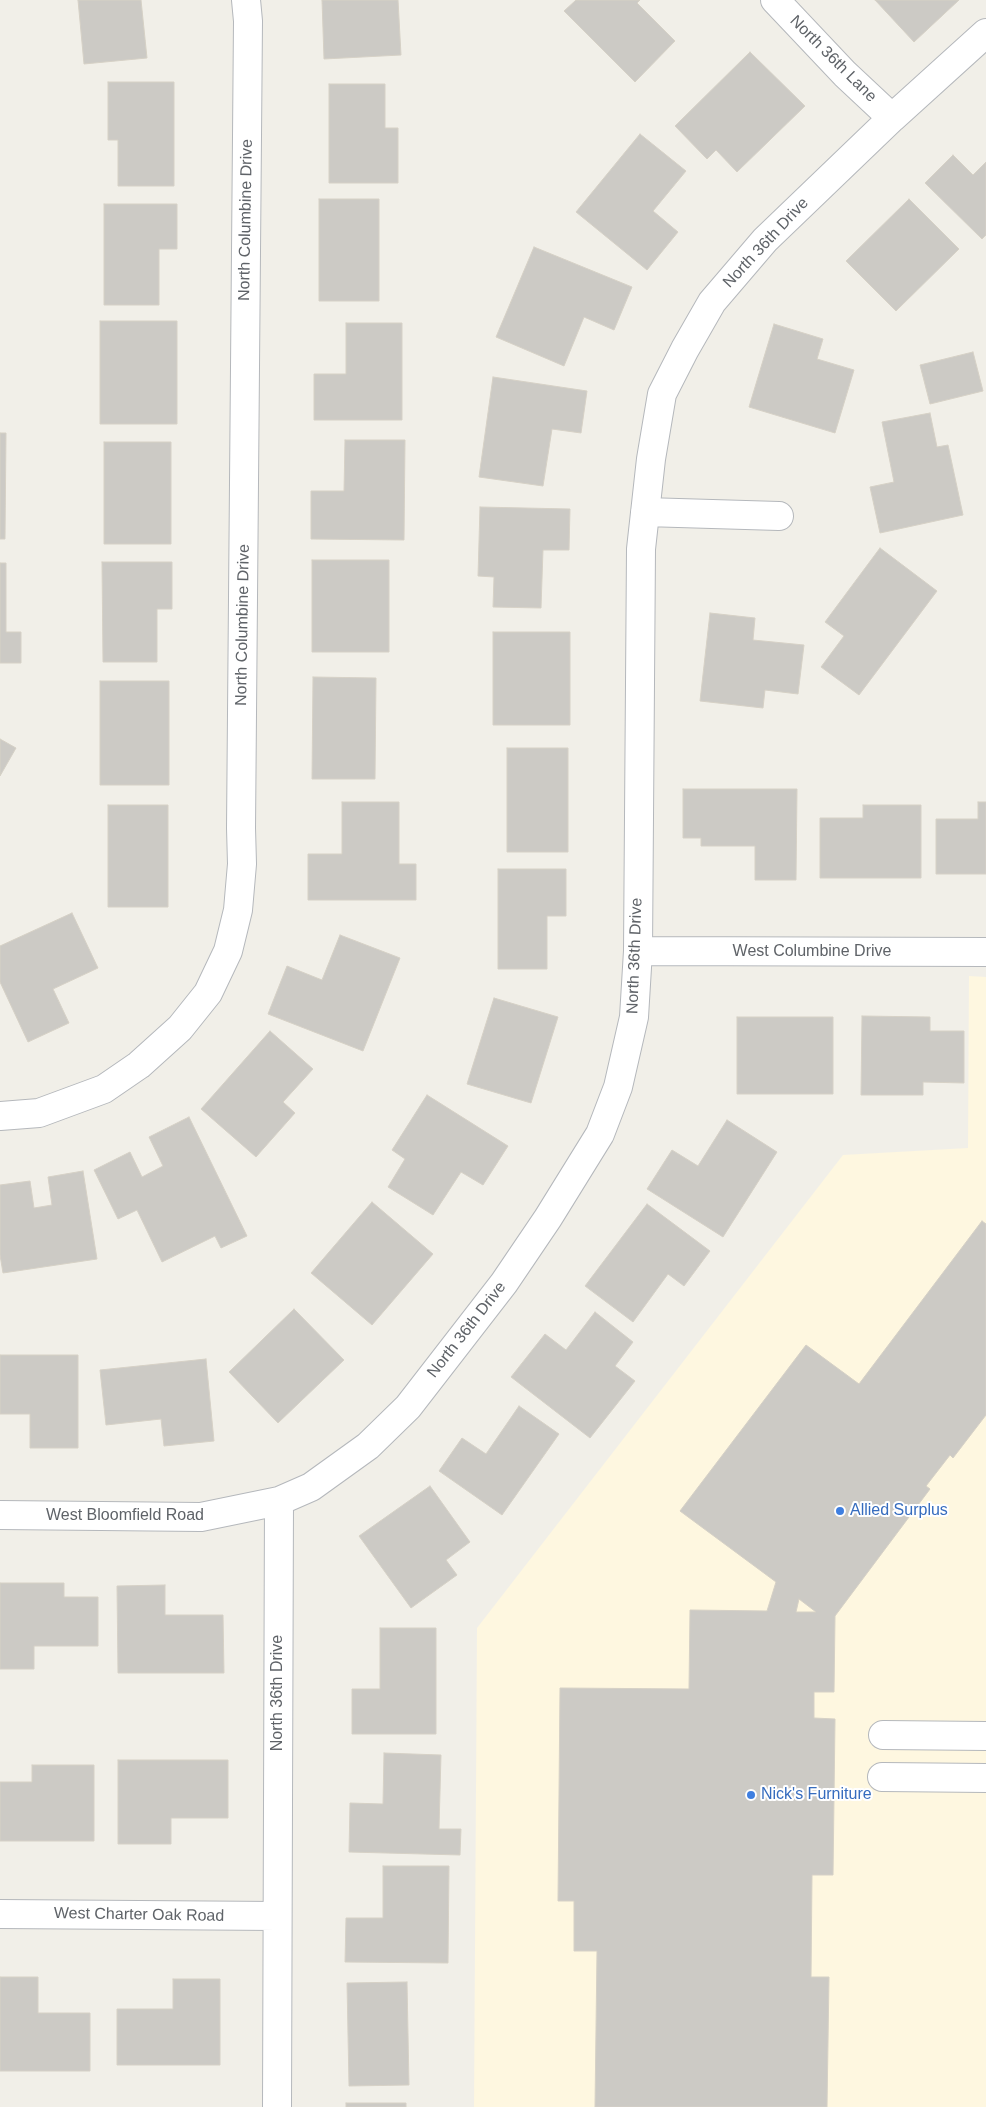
<!DOCTYPE html>
<style>
body{margin:0}
canvas{display:block;background:#f1efe8}
</style>
<canvas width="986" height="2107"></canvas>
<script>
const g = document.querySelector('canvas').getContext('2d');
g.lineJoin = 'round';
function paint(path, color) { g.fillStyle = color; g.fill(path, 'evenodd'); }
const shape = rows => new Path2D(rows.map(r => 'M' + r).join(''));
function strokePath(path, color, width, dash) { g.strokeStyle = color; g.lineWidth = width; g.lineCap = dash ? 'butt' : 'round'; g.setLineDash(dash || []); g.stroke(path); }
function drawText(font, color, halo, rows, align = 'center') {
  g.font = font + ' Arial,sans-serif'; g.lineWidth = 4; g.setLineDash([]); g.textBaseline = 'middle'; g.strokeStyle = halo; g.fillStyle = color; for (const [text, x, y, turn = 0] of rows) {
    g.save(); g.translate(x, y); g.rotate((+turn || 0) * Math.PI / 180); g.textAlign = isNaN(turn) ? turn : align; if (halo) g.strokeText(text, 0, 0); g.fillText(text, 0, 0); g.restore();
  }
}
const commercial = shape([
 [969,976,986,977,986,2107,474,2107,477,1628,843,1155,968,1148]
]);
const building = shape([
 [78,0,141,0,147,58,84,64,78,0],
 [322,0,398,0,401,55,324,59,322,0],
 [576,0,640,0,637,3,675,41,635,82,564,11,576,0],
 [875,0,959,0,914,42,875,0],
 [750,52,805,106,737,172,716,150,707,159,675,126,750,52],
 [108,82,174,82,174,186,118,186,118,140,108,140,108,82],
 [329,84,385,84,385,128,398,128,398,183,329,183,329,84],
 [640,134,686,171,653,211,678,232,647,270,576,212,640,134],
 [953,155,973,175,986,162,986,235,982,239,925,183,953,155],
 [319,199,379,199,379,301,319,301,319,199],
 [909,199,959,249,896,311,846,261,909,199],
 [104,204,177,204,177,249,159,249,159,305,104,305,104,204],
 [534,247,632,287,614,330,584,317,564,366,496,337,534,247],
 [100,321,177,321,177,424,100,424,100,321],
 [346,323,402,323,402,420,314,420,314,374,346,374,346,323],
 [774,324,823,339,817,359,854,370,835,433,749,407,774,324],
 [973,352,983,391,930,404,920,365,973,352],
 [493,377,587,391,581,433,552,429,543,486,479,477,493,377],
 [930,413,937,447,948,445,963,515,880,533,870,487,894,482,882,422,930,413],
 [0,433,6,433,5,539,0,539,0,433],
 [345,440,405,440,404,540,311,539,311,491,344,491,345,440],
 [104,442,171,442,171,544,104,544,104,442],
 [480,507,570,509,569,550,543,550,541,608,493,607,494,577,478,576,480,507],
 [880,548,937,591,859,695,821,667,844,636,825,622,880,548],
 [312,560,389,560,389,652,312,652,312,560],
 [102,562,172,562,172,609,157,609,157,662,103,662,102,562],
 [0,563,6,563,6,632,21,632,21,663,0,663,0,563],
 [710,613,755,618,753,640,804,645,798,694,765,690,763,708,700,701,710,613],
 [493,632,570,632,570,725,493,725,493,632],
 [313,677,376,678,375,779,312,779,313,677],
 [100,681,169,681,169,785,100,785,100,681],
 [0,739,16,748,0,776,0,739],
 [507,748,568,748,568,852,507,852,507,748],
 [683,789,797,789,796,880,755,880,755,846,701,846,701,838,683,838,683,789],
 [342,802,399,802,399,864,416,864,416,900,308,900,308,854,342,854,342,802],
 [978,802,986,802,986,874,936,874,936,819,978,819,978,802],
 [108,805,168,805,168,907,108,907,108,805],
 [863,805,921,805,921,878,820,878,820,818,863,818,863,805],
 [498,869,566,869,566,916,547,916,547,969,498,969,498,869],
 [72,913,98,968,53,989,69,1023,28,1042,0,982,0,946,72,913],
 [340,935,400,958,363,1051,268,1014,287,966,322,980,340,935],
 [494,998,558,1017,531,1103,467,1084,494,998],
 [862,1016,930,1017,930,1031,964,1031,964,1083,923,1082,923,1095,861,1095,862,1016],
 [737,1017,833,1017,833,1094,737,1094,737,1017],
 [270,1031,313,1069,283,1102,295,1113,256,1157,201,1109,270,1031],
 [427,1095,508,1146,483,1185,461,1172,433,1215,388,1187,405,1159,392,1150,427,1095],
 [189,1117,247,1236,221,1248,215,1236,162,1262,137,1210,118,1219,94,1170,130,1152,142,1177,163,1166,149,1137,189,1117],
 [727,1120,777,1152,723,1237,647,1189,672,1150,698,1166,727,1120],
 [83,1171,97,1259,3,1273,0,1255,0,1185,30,1181,34,1208,52,1205,48,1177,83,1171],
 [372,1202,433,1254,372,1325,311,1273,372,1202],
 [647,1204,710,1251,684,1286,668,1274,633,1322,585,1286,647,1204],
 [982,1221,986,1224,986,1415,953,1458,950,1455,926,1486,930,1489,835,1616,834,1692,814,1692,814,1718,835,1719,833,1875,812,1875,811,1977,829,1977,827,2107,595,2107,597,1951,574,1951,574,1901,558,1901,560,1688,689,1689,690,1610,767,1611,776,1582,680,1511,806,1345,859,1384,982,1221],
 [799,1599,816,1612,796,1612,799,1599],
 [294,1309,344,1360,278,1423,229,1372,294,1309],
 [595,1312,633,1342,615,1366,635,1381,590,1438,511,1377,545,1334,566,1350,595,1312],
 [0,1355,78,1355,78,1448,30,1448,30,1414,0,1414,0,1355],
 [206,1359,214,1441,164,1446,161,1419,106,1425,100,1370,206,1359],
 [519,1406,559,1434,502,1515,439,1471,462,1438,486,1454,519,1406],
 [430,1486,470,1542,446,1560,457,1575,411,1608,359,1536,430,1486],
 [0,1583,64,1583,64,1597,98,1597,98,1646,34,1646,34,1669,0,1669,0,1583],
 [165,1585,165,1615,223,1615,224,1673,118,1673,117,1586,165,1585],
 [380,1628,436,1628,436,1734,352,1734,352,1689,380,1689,380,1628],
 [384,1753,441,1755,439,1829,461,1829,460,1855,349,1852,350,1803,383,1804,384,1753],
 [118,1760,228,1760,228,1818,171,1818,171,1844,118,1844,118,1760],
 [32,1765,94,1765,94,1841,0,1841,0,1782,32,1782,32,1765],
 [383,1866,449,1866,448,1963,345,1962,346,1918,383,1918,383,1866],
 [0,1977,38,1977,38,2013,90,2013,90,2071,0,2071,0,1977],
 [173,1979,220,1979,220,2065,117,2065,117,2009,173,2009,173,1979],
 [407,1982,409,2085,349,2086,347,1983,407,1982],
 [346,2103,406,2103,406,2107,346,2107,346,2103]
]);
const minor = shape([
 [775,0,845,74,892,118],
 [645,512,779,516],
 [638,951,986,952],
 [0,1116,39,1113,104,1089,139,1065,180,1028,208,993,228,951,238,910,242,864,241,828,248,21,246,0],
 [0,1515,201,1517,279,1501,311,1487,368,1446,408,1407,504,1283,548,1218,600,1134,618,1087,634,1017,638,951,641,549,651,459,662,394,685,349,712,302,765,240,892,118,986,33],
 [883,1735,986,1736],
 [882,1777,986,1778],
 [0,1914,277,1916],
 [277,2107,279,1501]
]);
const markers = [
 [840,1511,5,"#3f7fe0"],
 [751,1795,5,"#3f7fe0"]
];
const streetNames = [
 ["North 36th Lane",833,59,45],
 ["North Columbine Drive",246,220,-89],
 ["North 36th Drive",766,243,-47],
 ["North Columbine Drive",243,625,-89],
 ["West Columbine Drive",812,952],
 ["North 36th Drive",635,956,-88],
 ["North 36th Drive",467,1330,-52],
 ["West Bloomfield Road",125,1516],
 ["North 36th Drive",278,1693,-90],
 ["West Charter Oak Road",139,1915,1]
];
const shopNames = [
 ["Allied Surplus",850,1511],
 ["Nick's Furniture",761,1795]
];
paint(commercial, '#fef7e0');
paint(building, '#cccac5');
strokePath(building, '#d6d1c6', 1);
strokePath(minor, '#b5b8bc', 30);
strokePath(minor, '#fff', 28);
for (const [x, y, r, color] of markers) { const dot = new Path2D(); dot.arc(x, y, r, 0, 2 * Math.PI); g.fillStyle = color; g.fill(dot); strokePath(dot, '#fff', 2); }
drawText('16px', '#5f6368', '#fff', streetNames);
drawText('16px', '#366cbe', '#fff', shopNames, 'left');
</script>
